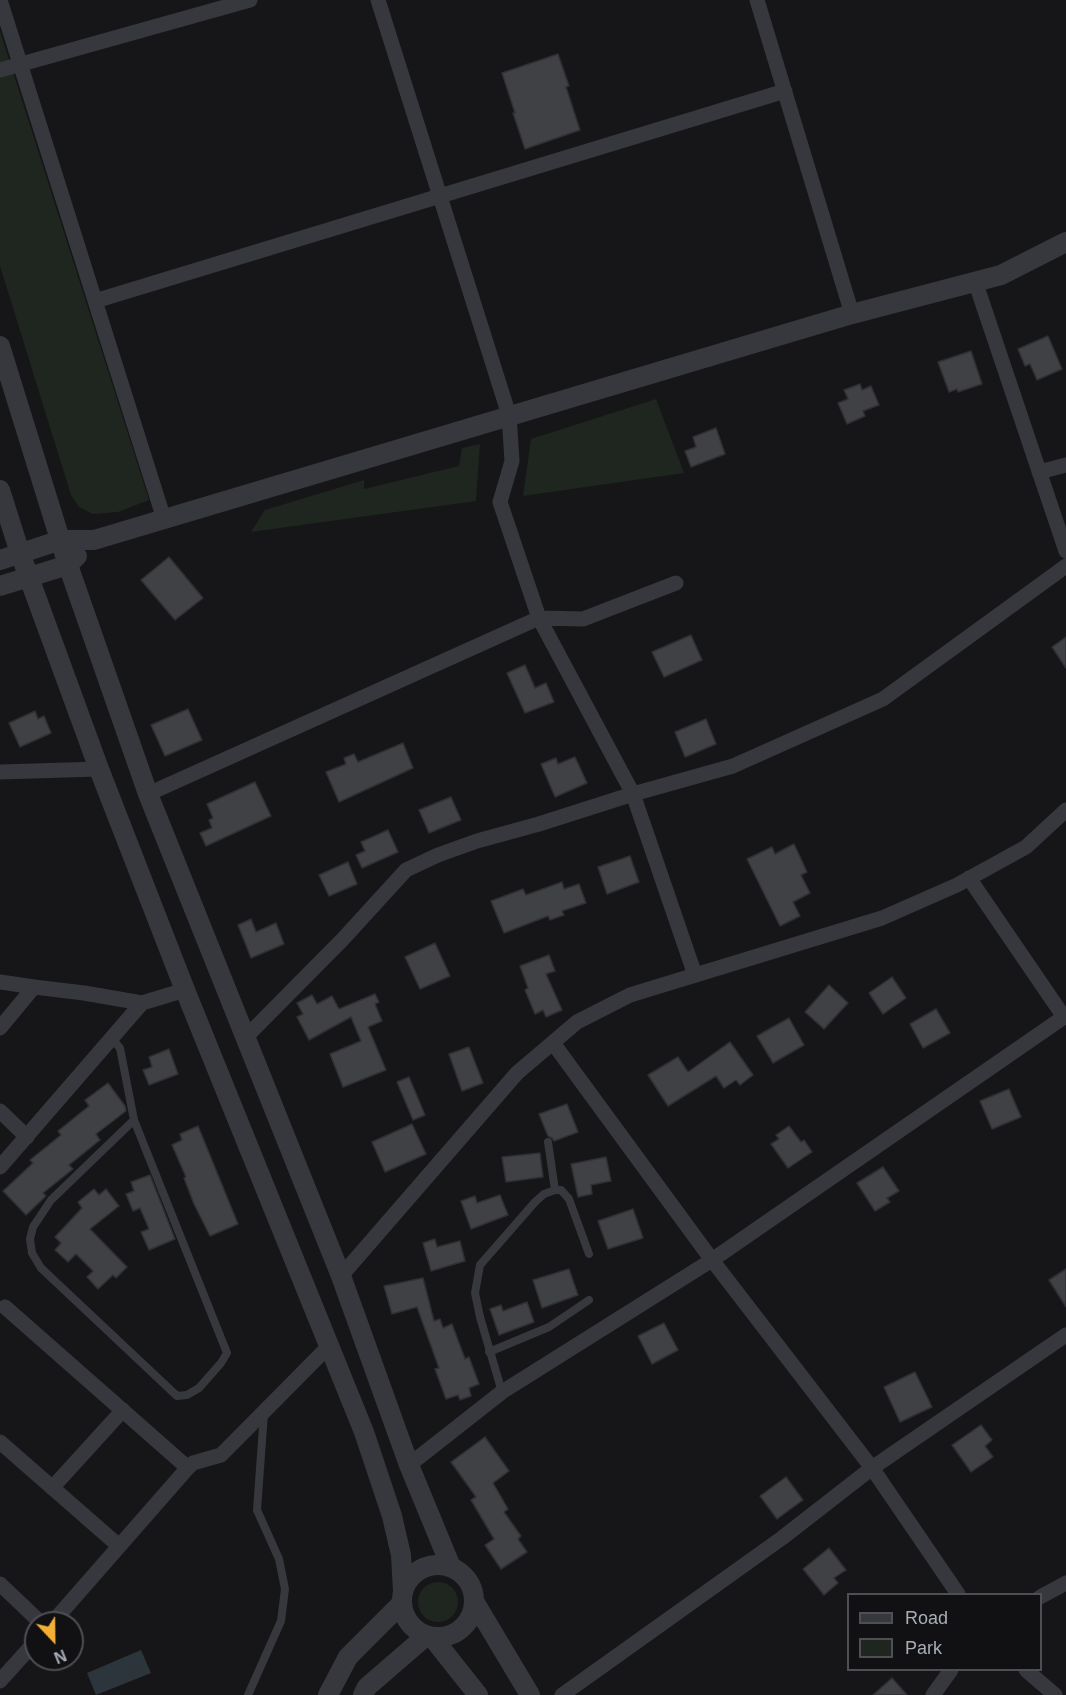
<!DOCTYPE html>
<style>
body{margin:0}
#map{position:relative;width:1066px;height:1695px;overflow:hidden;background:#161618;font-family:Arial,sans-serif}
canvas{display:block}
.legend{position:absolute;left:847px;top:1593px;width:195px;height:78px;box-sizing:border-box;background:#111113;border:2px solid #4d4f55;margin:0;padding:8px 10px;list-style:none;font-size:18px;color:#a8adb8}
.legend li{display:flex;align-items:center;gap:12px;height:30px}
.legend b{width:30px;border:2px solid #4d4f55}
.north{position:absolute;left:24px;top:1611px;width:60px;height:60px;box-sizing:border-box;background:#111113;border:2px solid #4d4f55;border-radius:50%;rotate:158deg;font-size:16px;font-weight:700;line-height:24px;text-align:center;color:#a8adb8}
.north::after{content:'';display:block;margin:auto;width:21px;height:27px;background:#f2b134;clip-path:polygon(50% 0,100% 100%,50% 72%,0 100%)}
</style>
<div id="map">
<canvas width="1066" height="1695"></canvas>
<ul class="legend">
<li><b style="height:8px;background:#37383d"></b>Road</li>
<li><b style="height:16px;background:#1e261f"></b>Park</li>
</ul>
<div class="north">N</div>
</div>
<script>
const g = document.querySelector('canvas').getContext('2d');
g.lineJoin = 'round';
function paint(path, color) { g.fillStyle = color; g.fill(path, 'evenodd'); }
const shape = rows => new Path2D(rows.map(r => 'M' + r).join(''));
function strokePath(path, color, width, dash) { g.strokeStyle = color; g.lineWidth = width; g.lineCap = dash ? 'butt' : 'round'; g.setLineDash(dash || []); g.stroke(path); }
const green = shape([
 [0,31,149,500,118,512,93,514,79,507,71,495,0,266],
 [656,399,684,473,523,496,531,439],
 [480,444,476,501,251,532,265,510,364,480,364,489,459,466,462,448],
 '418 1602a20 20 0 1 1 40 0a20 20 0 1 1-40 0Z'
]);
const water = shape([
 [141,1650,151,1673,96,1695,87,1673]
]);
const building = shape([
 [558,54,569,86,566,87,580,130,525,149,513,113,515,113,502,73,558,54],
 [1048,336,1062,369,1037,380,1030,364,1025,366,1018,349,1048,336],
 [971,351,982,384,958,392,957,389,949,392,938,362,971,351],
 [860,384,862,390,871,386,879,405,863,411,865,416,847,424,838,403,848,399,844,390,860,384],
 [716,428,725,454,691,467,685,451,696,447,693,437,716,428],
 [169,557,203,598,175,620,141,580,169,557],
 [691,635,702,660,664,677,652,652,691,635],
 [1066,637,1066,668,1052,647,1066,637],
 [525,665,535,688,546,683,554,702,525,713,507,673,525,665],
 [188,709,202,740,165,756,151,725,188,709],
 [35,711,38,719,44,716,51,733,20,747,9,723,35,711],
 [706,719,716,744,685,757,675,732,706,719],
 [403,743,413,768,339,802,326,772,346,764,344,758,354,754,358,762,403,743],
 [575,757,587,783,555,797,541,764,556,758,558,764,575,757],
 [255,782,271,816,206,846,200,833,212,828,209,820,213,818,207,804,255,782],
 [451,797,461,820,429,833,419,810,451,797],
 [388,830,398,852,362,868,356,855,365,851,361,842,388,830],
 [794,844,807,872,801,875,810,893,793,902,800,916,780,926,747,859,772,847,775,854,794,844],
 [630,856,639,882,607,894,598,867,630,856],
 [348,862,357,884,329,896,319,875,348,862],
 [562,882,564,889,579,884,586,903,562,911,564,915,550,920,548,916,504,933,491,901,523,889,526,895,562,882],
 [251,919,256,932,276,923,284,944,251,958,238,925,251,919],
 [435,943,450,976,420,989,405,957,435,943],
 [549,955,555,971,546,974,562,1010,546,1017,543,1010,535,1014,525,990,528,988,520,966,549,955],
 [892,977,906,998,883,1014,869,993,892,977],
 [829,985,848,1003,824,1029,805,1012,829,985],
 [375,994,379,1002,375,1004,382,1021,368,1027,386,1070,343,1087,330,1054,361,1041,351,1017,309,1040,297,1017,303,1014,297,1003,312,995,317,1004,332,996,339,1009,375,994],
 [936,1009,950,1033,923,1048,910,1024,936,1009],
 [789,1018,804,1045,773,1063,757,1036,789,1018],
 [730,1042,753,1075,740,1085,736,1080,724,1088,716,1076,668,1106,648,1075,678,1057,688,1072,730,1042],
 [469,1047,483,1083,462,1091,449,1054,469,1047],
 [169,1049,178,1074,149,1085,143,1070,152,1067,149,1057,169,1049],
 [409,1077,425,1115,413,1120,397,1082,409,1077],
 [108,1083,125,1106,126,1111,96,1134,100,1140,69,1165,73,1169,43,1193,46,1196,26,1215,3,1191,33,1163,30,1160,61,1135,58,1131,89,1106,85,1100,108,1083],
 [1009,1089,1021,1117,992,1129,980,1101,1009,1089],
 [567,1104,578,1132,554,1141,552,1138,548,1136,539,1114,567,1104],
 [412,1124,426,1154,385,1172,372,1142,412,1124],
 [198,1126,238,1224,210,1236,194,1204,184,1178,186,1177,172,1145,182,1140,180,1134,198,1126],
 [789,1126,801,1142,804,1140,812,1152,788,1168,771,1144,779,1139,776,1135,789,1126],
 [540,1153,543,1177,506,1182,502,1157,540,1153],
 [606,1157,611,1181,591,1185,592,1194,578,1197,571,1164,606,1157],
 [883,1167,899,1191,887,1198,890,1202,875,1211,857,1183,883,1167],
 [150,1175,175,1239,149,1250,141,1232,149,1229,140,1208,133,1211,126,1194,134,1191,131,1182,150,1175],
 [94,1189,99,1195,106,1189,119,1206,90,1229,127,1267,116,1278,113,1275,98,1289,87,1277,93,1271,76,1254,68,1262,55,1250,61,1243,55,1237,82,1208,78,1202,94,1189],
 [500,1195,508,1215,471,1229,461,1201,475,1196,477,1203,500,1195],
 [633,1209,643,1238,608,1249,598,1221,633,1209],
 [435,1239,437,1247,460,1241,465,1261,431,1271,423,1243,435,1239],
 [569,1269,578,1295,542,1308,533,1280,569,1269],
 [1066,1269,1066,1307,1049,1280,1066,1269],
 [423,1278,434,1321,440,1319,443,1328,452,1324,465,1359,469,1357,479,1384,469,1388,471,1396,460,1400,458,1395,446,1399,435,1369,439,1368,417,1307,392,1314,384,1286,423,1278],
 [527,1302,534,1322,499,1335,490,1309,501,1305,503,1311,527,1302],
 [664,1323,678,1350,652,1364,638,1336,664,1323],
 [915,1372,932,1407,900,1422,884,1387,915,1372],
 [981,1425,992,1440,985,1446,993,1457,971,1472,952,1445,981,1425],
 [485,1437,509,1471,493,1483,508,1509,504,1512,521,1536,518,1539,527,1552,501,1569,485,1545,494,1539,471,1500,476,1497,451,1462,485,1437],
 [786,1477,803,1500,777,1519,760,1496,786,1477],
 [829,1548,846,1570,834,1578,838,1583,824,1595,803,1569,829,1548],
 [892,1678,907,1695,873,1695,892,1678]
]);
const service = shape([
 [112,1039,120,1048,134,1120,227,1353,221,1363,199,1388,187,1395,177,1396,41,1268,32,1253,30,1239,33,1227,51,1200,134,1120],
 [548,1142,555,1190],
 [489,1352,549,1327,589,1300],
 [502,1392,480,1317,475,1293,480,1265,535,1202,544,1194,555,1190,561,1190,569,1199,589,1254],
 [248,1695,281,1621,285,1589,279,1559,257,1510,264,1413]
]);
const minor = shape([
 [0,0,164,519],
 [378,0,509,415,512,461,500,502,539,618,633,794,695,975],
 [757,0,852,314],
 [0,70,250,0],
 [975,281,1066,551],
 [95,301,785,91],
 [1039,472,1066,465],
 [0,772,99,769],
 [148,794,539,618,583,619,676,583],
 [0,982,34,987,0,1028],
 [34,987,84,993,142,1003,185,990],
 [246,1037,343,939,406,870,438,855,477,841,539,824,633,794,733,766,883,699,1066,566],
 [553,1043,712,1260,872,1468,958,1594],
 [0,1111,27,1137],
 [0,1167,142,1003],
 [341,1276,517,1073,577,1022,630,995,882,918,957,885,1026,847,1066,810],
 [5,1307,188,1468],
 [0,1442,119,1546],
 [409,1465,502,1392,712,1260,1064,1017,969,878],
 [52,1488,123,1410],
 [0,1584,41,1623],
 [1040,1597,1066,1583],
 [52,1623,185,1471,193,1463,221,1455,329,1346],
 [1026,1670,1055,1695],
 [0,1681,36,1641],
 [562,1695,782,1538,872,1468,1066,1335],
 [933,1695,951,1670]
]);
const tertiary = shape([
 [0,346,68,565,148,794,341,1276,409,1465,451,1567],
 [0,490,20,553,99,769,185,990,364,1432,392,1516,401,1555,403,1591],
 [0,560,61,540,94,540,852,314,1001,275,1066,242],
 [0,586,68,565,77,556],
 '402 1601a36 36 0 1 1 72 0a36 36 0 1 1-72 0Z',
 [475,1603,530,1695],
 [432,1637,478,1695],
 [328,1695,348,1657,402,1603],
 [363,1695,367,1687,426,1636]
]);
paint(green, '#1e261f');
paint(water, '#2c353c');
paint(building, '#404145');
strokePath(building, '#303034', 1.5);
strokePath(service, '#37383d', 8);
strokePath(minor, '#37383d', 15);
strokePath(tertiary, '#37383d', 20);
</script>
